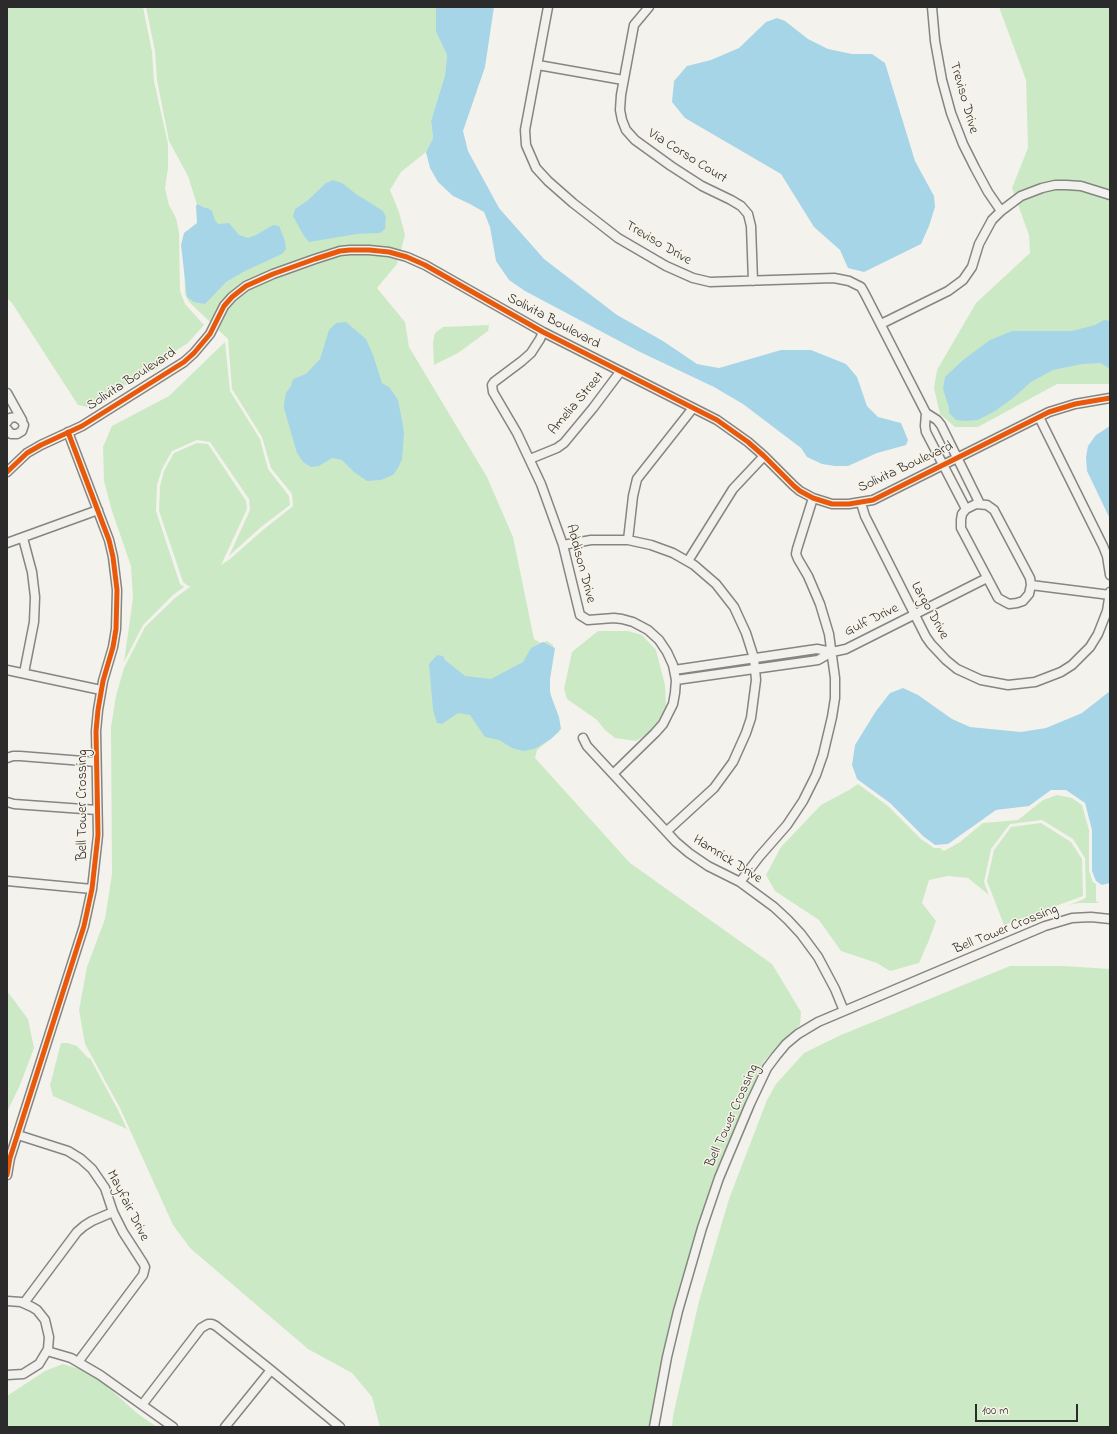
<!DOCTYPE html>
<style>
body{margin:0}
#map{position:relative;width:1117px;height:1434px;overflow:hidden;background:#f4f2ec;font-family:"Indie Flower",sans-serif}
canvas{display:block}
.frame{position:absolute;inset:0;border:8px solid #2b2b2b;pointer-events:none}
.scale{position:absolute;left:975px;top:1404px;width:103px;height:18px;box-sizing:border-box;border:2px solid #2b2b2b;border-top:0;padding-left:5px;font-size:12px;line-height:14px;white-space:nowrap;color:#2b2b2b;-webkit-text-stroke:3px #f7f3e8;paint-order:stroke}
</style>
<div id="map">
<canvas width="1117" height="1434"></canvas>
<div class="frame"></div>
<div class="scale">100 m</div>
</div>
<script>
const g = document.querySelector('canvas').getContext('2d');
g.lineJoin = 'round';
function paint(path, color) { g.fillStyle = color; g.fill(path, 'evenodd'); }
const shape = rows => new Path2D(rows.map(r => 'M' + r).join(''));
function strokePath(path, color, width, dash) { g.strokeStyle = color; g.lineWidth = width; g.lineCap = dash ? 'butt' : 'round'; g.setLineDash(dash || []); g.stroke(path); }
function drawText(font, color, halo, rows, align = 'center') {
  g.font = font + ' "Indie Flower",sans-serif'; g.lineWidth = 3; g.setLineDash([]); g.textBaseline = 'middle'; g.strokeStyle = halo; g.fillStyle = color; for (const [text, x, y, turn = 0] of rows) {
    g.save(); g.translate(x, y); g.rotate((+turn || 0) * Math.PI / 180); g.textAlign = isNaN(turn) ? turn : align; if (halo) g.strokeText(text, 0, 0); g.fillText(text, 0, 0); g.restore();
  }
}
const green = shape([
 [7,7,143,7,152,52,154,81,168,144,168,168,165,188,169,205,176,218,179,232,180,291,185,304,204,325,188,343,174,352,158,368,96,400,87,407,78,405,12,303,7,298],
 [146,7,436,7,436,32,447,55,445,75,431,121,433,138,426,152,401,172,390,190,399,212,405,235,397,264,377,288,405,322,409,347,487,477,513,537,534,639,541,643,547,641,553,645,554,654,549,682,552,703,560,725,559,732,537,750,535,758,630,863,772,964,801,1012,800,1025,778,1045,764,1061,714,1176,681,1281,662,1358,650,1427,380,1427,372,1397,352,1373,308,1349,190,1248,173,1225,120,1108,85,1044,79,1010,87,967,105,919,112,874,111,727,116,696,124,668,145,627,175,598,191,586,188,586,183,582,159,511,160,486,164,471,174,453,197,443,208,444,246,501,247,509,221,565,230,559,263,530,293,506,292,494,271,468,262,437,232,389,228,339,189,302,185,294,184,251,203,224,188,176,169,141,157,80,155,51],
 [999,7,1110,7,1110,384,1057,384,978,427,955,427,940,414,934,388,937,370,976,303,1030,253,1029,235,1012,188,1028,148,1026,80],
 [489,325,488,331,458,353,434,365,433,342,435,333,443,327],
 [225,342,230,391,260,439,268,469,289,496,290,505,261,527,229,556,250,510,249,499,210,442,197,440,172,451,162,469,157,485,156,511,180,584,184,587,173,595,143,625,124,662,133,598,131,566,112,511,104,481,103,447,112,426,169,396],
 [598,631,628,631,642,635,656,650,665,685,666,706,657,726,647,734,636,741,615,738,605,730,597,720,567,699,564,689,572,652],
 [858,784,888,806,921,839,934,848,940,848,944,851,960,842,983,823,1018,820,1043,800,1057,795,1072,798,1082,805,1089,830,1089,871,1093,882,1096,884,1096,901,1099,903,1079,903,1069,905,1084,899,1086,897,1085,858,1073,839,1042,820,1010,824,991,849,984,882,989,895,968,878,948,876,929,880,922,903,936,921,929,940,919,963,890,971,877,963,841,951,819,920,775,891,766,875,781,847,821,805,849,790],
 [1041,823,1071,842,1082,859,1083,896,1004,925,987,881,994,850,1011,827],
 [1010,966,1064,966,1110,969,1110,1427,672,1427,673,1416,699,1301,729,1199,767,1100,776,1084,804,1053,841,1035],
 [7,991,28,1019,34,1048,20,1085,7,1112],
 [61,1043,68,1043,77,1046,88,1058,90,1058,118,1110,127,1129,53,1096,50,1085],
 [63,1364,92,1373,138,1414,157,1427,7,1427,7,1396,45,1371]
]);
const water = shape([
 [436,7,494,7,485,67,463,131,468,151,499,208,544,259,617,315,663,341,697,364,719,368,781,350,811,350,846,364,857,377,867,406,878,417,901,423,908,440,906,445,877,453,848,466,835,466,822,464,807,457,801,448,743,404,714,387,638,351,525,291,509,280,496,261,490,227,484,212,470,204,453,196,438,182,430,168,426,152,433,138,431,121,445,75,447,55,436,32],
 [777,18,785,21,808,39,828,49,852,54,872,54,885,63,915,161,934,196,935,207,929,226,921,244,864,272,848,268,840,250,814,227,781,174,685,118,672,102,674,81,687,66,711,60,739,48,766,22],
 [333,180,342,183,356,194,383,211,386,217,385,229,380,233,357,234,309,242,304,236,293,216,295,209,307,201,326,183],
 [197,204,205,208,208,208,212,211,215,220,218,224,229,223,239,235,248,238,256,235,273,225,279,226,285,241,286,249,282,254,245,271,226,282,205,304,194,302,187,297,181,245,184,233,197,223,196,206],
 [1104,320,1110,321,1110,369,1101,363,1082,364,1053,370,1031,382,1013,398,995,411,978,420,965,421,956,420,949,413,949,408,943,389,945,377,963,360,990,340,1012,331,1072,331,1095,325],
 [346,322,366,339,373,355,382,383,389,387,398,400,402,420,404,433,402,459,398,468,393,475,381,480,367,481,354,472,342,460,332,458,319,466,311,467,303,462,297,453,284,408,284,403,286,393,291,386,293,379,306,374,320,359,329,330,336,323],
 [1110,426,1110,519,1087,471,1086,457,1088,446,1096,435],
 [543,642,555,648,550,679,550,693,559,717,561,729,551,739,534,749,523,751,512,748,499,740,485,737,470,715,458,713,442,724,437,723,433,710,429,664,437,655,443,656,445,660,465,676,491,679,523,662,531,648],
 [903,688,918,695,952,719,970,727,1021,732,1046,728,1082,713,1110,691,1110,883,1102,885,1096,881,1092,871,1092,830,1085,803,1066,790,1051,790,1029,806,996,810,948,844,935,845,923,836,890,803,857,779,852,765,855,745,876,711,890,693]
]);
const minor = shape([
 [548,7,525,130,526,145,536,168,548,181,573,203,618,238,666,266,693,278,710,282,834,278,849,281,861,287,865,294,926,413,937,420,941,425,980,504],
 [649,7,634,25,621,95,620,110,622,120,626,130,635,140,671,166,702,186,731,200,741,206,748,214,751,226,753,281],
 [932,7,935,41,942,80,951,113,963,144,975,168,988,192,1001,211],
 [538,65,623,80],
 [881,324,948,291,963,280,972,267,979,244,992,220,1001,211,1021,196,1042,188,1055,185,1066,185,1081,186,1110,195],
 [543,332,540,339,531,353,522,361,494,382,492,385,493,392,517,433,541,484,563,545,580,615,588,620,614,618,622,619,633,622,648,630,659,640,667,652,673,665,676,680,675,693,673,704,663,724,655,733,613,774],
 [7,393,22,420],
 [926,413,925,426,926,432,966,509],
 [1039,417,1103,546,1107,556,1110,575],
 [7,422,10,418,16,417,21,420,24,425,22,431,17,434,11,434,7,429],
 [530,459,557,448,564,443,593,408,620,372],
 [7,472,27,453,41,445,82,426,184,362,194,353,210,334,224,306,232,297,246,286,273,274,315,259,340,251,350,250,369,250,389,252,407,257,425,265,543,332,717,420,748,442,764,456,794,486,800,491,813,498,832,504,849,504,873,500,1049,412,1075,404,1110,398],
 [861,503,865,516,926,637,931,644,946,660,957,669,981,680,1008,685,1035,682,1061,672,1072,665,1090,647,1098,634,1107,611,1110,592],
 [976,504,987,505,994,510,1030,578,1031,585,1029,594,1023,601,1017,603,1009,604,998,598,961,528,961,520,962,514,966,509,976,504],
 [23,538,32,572,35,597,34,622,24,673],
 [628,540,633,496,637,479,693,408],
 [7,543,98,510],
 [563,545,591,540,628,540,651,545,673,553,694,565,716,584,734,607,746,633,754,658,756,680,751,718,746,733,733,762,714,788,667,831],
 [688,561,733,489,764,456],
 [1031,585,1110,595],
 [7,670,101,690],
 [674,670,817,649,832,652],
 [676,680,818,660,832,652,846,649,987,578],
 [583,738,587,746,613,774,676,842,689,853,708,866,740,882,774,907,788,920,801,934,818,957,835,989,844,1011],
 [7,758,13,756,20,756,96,762],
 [7,802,14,804,97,810],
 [7,881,92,889],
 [740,882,759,857,787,825,803,801,816,775,823,755,832,717,835,698,835,678,829,634,820,604,808,576,798,559,796,554,797,549,813,498],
 [18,1135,68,1151,81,1159,92,1169,105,1188,113,1212,123,1232,143,1263,145,1267,143,1275,78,1362],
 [7,1175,10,1158,84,926,92,889,98,835,96,731,98,710,103,681,113,647,116,629,117,590,113,557,109,540,68,432],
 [7,1301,21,1302,32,1307,37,1310,45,1320,49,1337,48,1349,39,1364,23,1374,7,1375],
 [24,1303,77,1232,84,1226,92,1221,113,1212],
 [47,1351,71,1358,100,1375,173,1427],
 [142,1405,201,1328,208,1324,212,1324,216,1326,271,1370,340,1427],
 [225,1427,271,1370],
 [654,1427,667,1357,678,1311,702,1228,719,1178,750,1104,767,1068,776,1056,786,1044,798,1034,818,1022,1045,926,1072,918,1091,917,1110,919]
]);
const cycleway = shape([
 [7,472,27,453,41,445,82,426,184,362,194,353,210,334,224,306,232,297,246,286,273,274,315,259,340,251,350,250,369,250,389,252,407,257,425,265,543,332,717,420,748,442,764,456,794,486,800,491,813,498,832,504,849,504,873,500,1049,412,1075,404,1110,398],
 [7,1175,10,1158,84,926,92,889,98,835,96,731,98,710,103,681,113,647,116,629,117,590,113,557,109,540,68,432]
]);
const streetNames = [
 ["Treviso Drive",963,98,74],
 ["Via Corso Court",687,157,32],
 ["Treviso Drive",658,244,30],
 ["Solivita Boulevard",553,322,28],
 ["Solivita Boulevard",132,380,-33],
 ["Amelia Street",577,404,-50],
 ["Solivita Boulevard",906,468,-25],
 ["Addison Drive",580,564,75],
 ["Largo Drive",929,611,61],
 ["Gulf Drive",872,621,-26],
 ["Bell Tower Crossing",84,805,-90],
 ["Hamrick Drive",727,860,32],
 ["Bell Tower Crossing",1006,930,-22],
 ["Bell Tower Crossing",733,1116,-66],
 ["Mayfair Drive",127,1206,63]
];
paint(green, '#cce9c5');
paint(water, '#a7d5e8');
strokePath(minor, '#858582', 11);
strokePath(minor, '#f2f1ed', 8);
strokePath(cycleway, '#e8590c', 5);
drawText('14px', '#2b2b2b', '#f7f3e8', streetNames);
</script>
